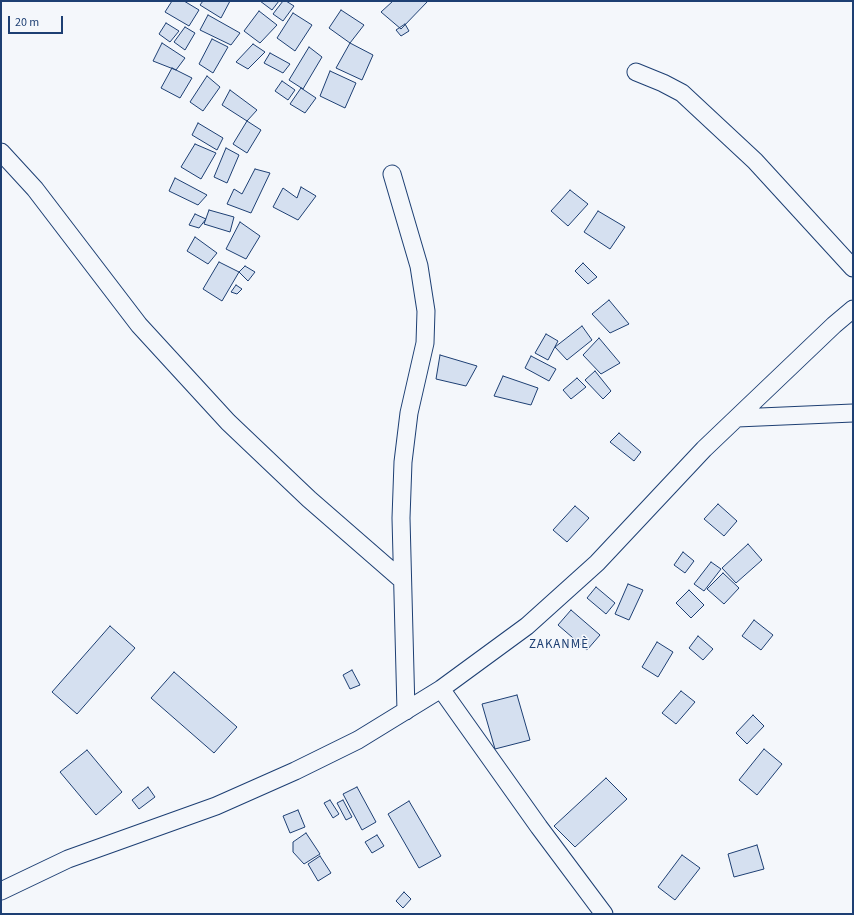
<!DOCTYPE html>
<meta charset="utf-8">
<style>
body{margin:0}
#map{position:relative;width:854px;height:915px;overflow:hidden;background:#f4f7fb;font-family:"Source Sans 3",sans-serif}
canvas{display:block}
.frame{position:absolute;inset:0;border:2px solid #1d3f73;pointer-events:none}
.scale{position:absolute;left:8px;top:16px;width:55px;height:18px;box-sizing:border-box;border:2px solid #1d3f73;border-top:0;padding-left:5px;font-size:12px;line-height:14px;white-space:nowrap;color:#1d3f73;-webkit-text-stroke:3px #f4f7fb;paint-order:stroke}
</style>
<div id="map">
<canvas width="854" height="915"></canvas>
<div class="frame"></div>
<div class="scale">20 m</div>
</div>
<script>
const g = document.querySelector('canvas').getContext('2d');
g.lineJoin = 'round';
function paint(path, color) { g.fillStyle = color; g.fill(path, 'evenodd'); }
const shape = rows => new Path2D(rows.map(r => 'M' + r).join(''));
function strokePath(path, color, width, dash) { g.strokeStyle = color; g.lineWidth = width; g.lineCap = dash ? 'butt' : 'round'; g.setLineDash(dash || []); g.stroke(path); }
function drawText(font, color, halo, rows, align = 'center') {
  g.font = font + ' "Source Sans 3",sans-serif'; g.lineWidth = 3; g.setLineDash([]); g.textBaseline = 'middle'; g.strokeStyle = halo; g.fillStyle = color; for (const [text, x, y, turn = 0] of rows) {
    g.save(); g.translate(x, y); g.rotate((+turn || 0) * Math.PI / 180); g.textAlign = isNaN(turn) ? turn : align; if (halo) g.strokeText(text, 0, 0); g.fillText(text, 0, 0); g.restore();
  }
}
const building = shape([
 [172,1,184,1,199,10,189,26,165,12,172,1],
 [203,1,230,1,221,18,200,5,203,1],
 [260,1,279,1,272,10,260,1],
 [283,1,286,1,294,6,283,21,273,14,283,1],
 [393,1,428,1,401,29,381,12,393,1],
 [341,10,364,25,350,43,329,28,341,10],
 [259,11,277,25,260,43,244,31,259,11],
 [293,13,312,25,295,51,277,38,293,13],
 [208,15,240,33,231,45,200,30,208,15],
 [166,23,179,31,170,42,159,34,166,23],
 [405,24,409,31,401,36,396,30,405,24],
 [185,27,195,33,185,50,174,42,185,27],
 [212,39,228,47,213,73,199,64,212,39],
 [162,43,185,58,176,70,153,61,162,43],
 [350,43,373,55,362,80,336,68,350,43],
 [253,44,265,52,248,69,236,62,253,44],
 [309,47,322,57,303,89,289,80,309,47],
 [270,53,290,64,283,73,264,63,270,53],
 [172,68,192,78,180,98,161,88,172,68],
 [330,71,356,83,345,108,320,96,330,71],
 [207,76,220,87,203,111,190,102,207,76],
 [282,81,295,90,288,100,275,91,282,81],
 [301,88,316,98,305,113,290,104,301,88],
 [230,90,257,110,247,121,222,105,230,90],
 [247,121,261,130,247,153,233,144,247,121],
 [198,123,223,138,217,150,192,135,198,123],
 [195,144,216,153,201,179,181,167,195,144],
 [226,148,239,155,227,183,214,177,226,148],
 [255,169,270,173,251,213,227,204,234,189,242,194,255,169],
 [175,178,207,195,198,205,169,191,175,178],
 [301,187,316,196,298,220,273,207,283,188,297,198,301,187],
 [570,190,588,204,568,226,551,211,570,190],
 [209,210,234,217,230,232,204,224,209,210],
 [598,211,625,227,610,249,584,232,598,211],
 [195,214,206,219,199,228,189,225,195,214],
 [240,222,260,236,246,259,226,249,240,222],
 [195,237,217,253,208,264,187,251,195,237],
 [219,262,239,272,222,301,203,289,219,262],
 [583,263,597,277,588,284,575,271,583,263],
 [245,266,255,272,248,281,239,272,245,266],
 [236,285,242,289,237,294,231,292,236,285],
 [609,300,629,324,610,333,592,314,609,300],
 [582,326,592,340,567,360,555,347,582,326],
 [546,334,558,341,548,360,535,353,546,334],
 [599,338,620,363,601,374,583,355,599,338],
 [440,355,477,366,466,386,436,379,440,355],
 [531,356,556,369,549,381,525,368,531,356],
 [595,371,611,391,603,399,585,380,595,371],
 [503,376,538,388,531,405,494,396,503,376],
 [577,378,586,387,571,399,563,390,577,378],
 [619,433,641,452,634,461,610,442,619,433],
 [718,504,737,521,724,536,704,519,718,504],
 [575,506,589,518,567,542,553,530,575,506],
 [748,544,762,560,736,583,722,568,748,544],
 [683,552,694,561,685,573,674,565,683,552],
 [711,562,721,569,704,591,694,584,711,562],
 [723,573,739,588,724,604,707,589,723,573],
 [628,584,643,590,629,620,615,614,628,584],
 [596,587,615,603,606,614,587,598,596,587],
 [689,590,704,605,691,618,676,603,689,590],
 [571,610,600,635,587,650,558,625,571,610],
 [754,620,773,635,761,650,742,636,754,620],
 [110,626,135,648,77,714,52,692,110,626],
 [698,636,713,649,703,660,689,648,698,636],
 [657,642,673,652,658,677,642,667,657,642],
 [352,670,360,685,350,689,343,675,352,670],
 [174,672,237,727,214,753,151,698,174,672],
 [681,691,695,702,676,724,662,713,681,691],
 [517,695,530,740,495,749,482,704,517,695],
 [753,715,764,726,747,744,736,733,753,715],
 [764,749,782,764,757,795,739,780,764,749],
 [87,750,122,792,96,815,60,772,87,750],
 [606,778,627,799,575,847,554,826,606,778],
 [148,787,155,797,139,809,132,800,148,787],
 [357,787,376,822,362,830,343,794,357,787],
 [330,800,339,814,333,818,324,803,330,800],
 [343,800,352,817,346,820,337,803,343,800],
 [409,801,441,856,419,868,388,814,409,801],
 [298,810,305,827,290,833,283,816,298,810],
 [306,833,320,854,304,864,293,852,293,842,306,833],
 [377,835,384,846,372,853,365,842,377,835],
 [757,845,764,869,734,877,728,854,757,845],
 [682,855,700,868,675,900,658,887,682,855],
 [320,856,331,873,318,881,308,864,320,856],
 [404,892,411,899,403,908,396,901,404,892]
]);
const street = shape([
 [636,72,663,83,682,93,755,161,853,268],
 [1,152,35,189,139,325,228,422,309,499,402,580],
 [392,174,419,266,426,311,425,343,409,413,403,462,401,518,406,711],
 [737,418,853,413],
 [441,689,539,827,604,914],
 [1,891,68,859,216,806,295,771,358,740,441,689,527,626,597,563,704,449,834,325,853,309]
]);
const quarterNames = [
 ["ZAKANMÈ",559,645]
];
paint(building, '#d5e0f0');
strokePath(building, '#1d3f73', 1);
strokePath(street, '#1d3f73', 19);
strokePath(street, '#f4f7fb', 17);
g.letterSpacing = '1px';
drawText('13px', '#1d3f73', '#f4f7fb', quarterNames);
g.letterSpacing = '0px';
</script>
